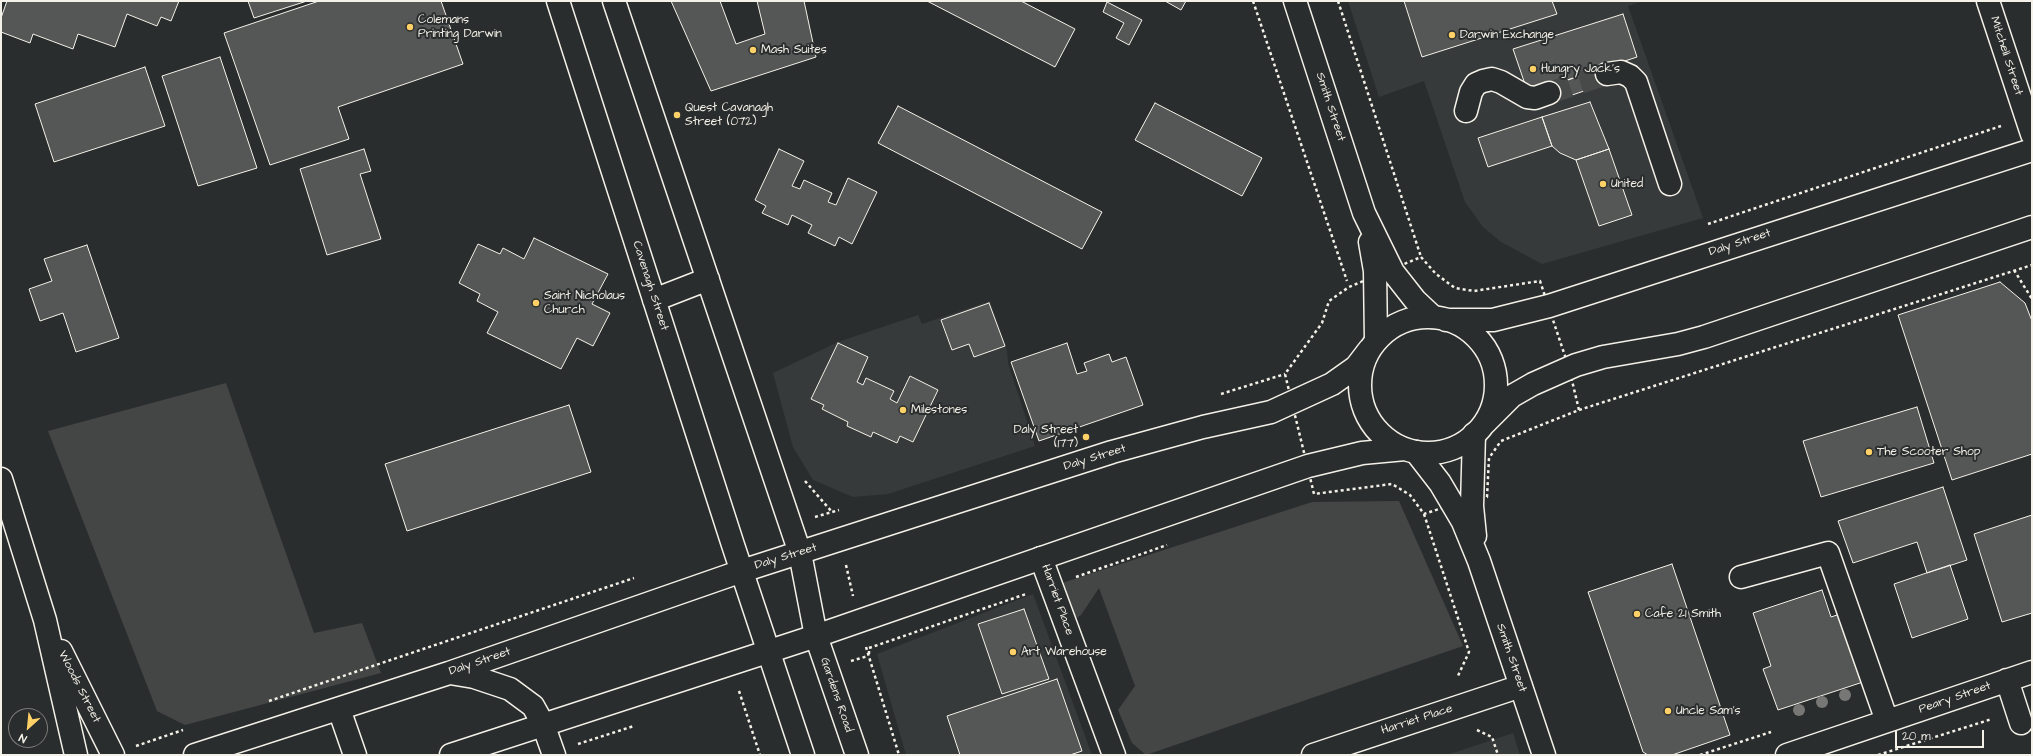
<!DOCTYPE html>
<style>
body{margin:0}
#map{position:relative;width:2033px;height:756px;overflow:hidden;background:#2a2d2e;font-family:"Architects Daughter",sans-serif}
canvas{display:block}
.frame{position:absolute;inset:0;border:2px solid #f4f1e8;pointer-events:none}
.north{position:absolute;left:8px;top:708px;width:40px;height:40px;box-sizing:border-box;background:#2a2d2e;border:1px solid #7b7b78;border-radius:50%;rotate:207deg;font-size:11px;font-weight:700;line-height:16px;text-align:center;color:#f4f1e8}
.north::after{content:'';display:block;margin:auto;width:14px;height:18px;background:#ffd166;clip-path:polygon(50% 0,100% 100%,50% 72%,0 100%)}
.scale{position:absolute;left:1895px;top:730px;width:89px;height:18px;box-sizing:border-box;border:2px solid #f4f1e8;border-top:0;padding-left:5px;font-size:12px;line-height:14px;white-space:nowrap;color:#f4f1e8;-webkit-text-stroke:3px #2a2d2e;paint-order:stroke}
</style>
<div id="map">
<canvas width="2033" height="756"></canvas>
<div class="frame"></div>
<div class="north">N</div>
<div class="scale">20 m</div>
</div>
<script>
const g = document.querySelector('canvas').getContext('2d');
g.lineJoin = 'round';
function paint(path, color) { g.fillStyle = color; g.fill(path, 'evenodd'); }
const shape = rows => new Path2D(rows.map(r => 'M' + r).join(''));
function strokePath(path, color, width, dash) { g.strokeStyle = color; g.lineWidth = width; g.lineCap = dash ? 'butt' : 'round'; g.setLineDash(dash || []); g.stroke(path); }
function drawText(font, color, halo, rows, align = 'center') {
  g.font = font + ' "Architects Daughter",sans-serif'; g.lineWidth = 4; g.setLineDash([]); g.textBaseline = 'middle'; g.strokeStyle = halo; g.fillStyle = color; for (const [text, x, y, turn = 0] of rows) {
    g.save(); g.translate(x, y); g.rotate((+turn || 0) * Math.PI / 180); g.textAlign = isNaN(turn) ? turn : align; if (halo) g.strokeText(text, 0, 0); g.fillText(text, 0, 0); g.restore();
  }
}
const built = shape([
 [1348,1,1644,1,1628,6,1703,218,1542,264,1501,242,1483,227,1465,202,1424,81,1379,97],
 [990,301,1007,350,1008,363,1035,446,888,494,853,497,813,480,793,447,773,373,838,342,918,315,922,324],
 [1033,594,1092,755,906,755,877,654],
 [1513,733,1520,755,1447,755]
]);
const green = shape([
 [226,383,314,633,362,623,381,673,185,725,157,711,48,431],
 [1399,501,1463,646,1146,755,1132,743,1118,710,1135,686,1099,588,1081,615,1075,619,1056,585,1312,502]
]);
const building = shape([
 [7,1,179,1,171,21,161,17,157,26,127,14,115,47,78,34,73,49,33,34,30,43,1,32,1,18,7,1],
 [248,1,307,1,254,18,248,1],
 [319,1,441,1,463,64,338,107,349,139,270,165,224,33,319,1],
 [671,1,720,1,736,44,765,34,757,1,804,1,816,57,711,91,671,1],
 [927,1,1021,1,1075,29,1055,67,927,1],
 [1165,1,1186,1,1181,10,1165,1],
 [1404,1,1552,1,1557,14,1422,57,1404,1],
 [1107,2,1142,20,1129,45,1116,38,1124,23,1103,12,1107,2],
 [1623,14,1637,57,1528,93,1513,49,1623,14],
 [220,57,257,168,198,186,162,76,220,57],
 [145,67,165,126,54,162,35,104,145,67],
 [1606,67,1610,82,1552,102,1547,87,1606,67],
 [1590,102,1609,149,1576,160,1560,153,1552,146,1542,117,1590,102],
 [1155,103,1262,158,1242,196,1135,140,1155,103],
 [898,106,1102,212,1082,249,878,143,898,106],
 [1542,117,1552,146,1488,167,1478,138,1542,117],
 [364,149,371,171,360,174,381,239,327,255,300,169,364,149],
 [779,149,804,161,792,186,800,189,804,180,832,193,828,202,836,205,848,178,877,192,852,244,839,237,835,246,808,233,812,225,792,215,788,225,762,213,766,206,755,200,779,149],
 [1609,149,1632,215,1599,226,1576,160,1609,149],
 [534,238,608,274,592,304,610,313,593,346,577,338,561,369,487,333,498,312,477,301,480,294,459,283,478,244,500,254,503,248,524,259,534,238],
 [87,245,119,338,76,352,63,313,40,321,29,289,52,281,44,259,87,245],
 [2000,282,2025,303,2032,321,2032,454,1952,480,1898,315,2000,282],
 [989,303,1005,346,974,357,969,344,952,350,941,320,989,303],
 [838,343,868,357,857,382,863,385,866,378,894,391,890,399,897,403,910,376,938,390,913,442,900,436,897,443,873,432,871,437,847,426,848,422,822,409,824,405,811,399,838,343],
 [1067,343,1077,374,1087,371,1084,363,1109,354,1112,362,1126,357,1143,405,1039,441,1011,362,1067,343],
 [569,405,591,472,407,531,385,464,569,405],
 [1917,407,1934,463,1821,497,1803,441,1917,407],
 [1943,487,1967,560,1927,573,1917,542,1853,563,1838,521,1943,487],
 [2032,515,2032,613,2002,622,1974,534,2032,515],
 [1672,564,1730,735,1672,755,1648,755,1643,752,1588,592,1672,564],
 [1950,565,1968,619,1912,638,1894,584,1950,565],
 [1822,590,1831,617,1840,614,1863,682,1778,710,1763,669,1771,666,1753,613,1822,590],
 [1024,609,1049,679,1002,694,978,624,1024,609],
 [1057,679,1082,751,1070,755,960,755,947,716,1057,679]
]);
const minorTunnel = shape([
 [1549,93,1607,74]
]);
const path = shape([
 [1253,1,1347,281],
 [1338,1,1421,257],
 [1708,224,2001,126],
 [1421,257,1436,274,1455,288,1474,291,1540,281,1569,368,1579,410,1501,441,1489,458,1487,497,1472,498,1424,514,1410,495,1392,484,1314,494,1285,374,1322,323,1329,301,1349,287,1421,257],
 [2014,270,2032,299],
 [1221,394,1285,374],
 [1579,410,2032,265],
 [805,481,832,512],
 [1424,514,1469,652,1457,678],
 [815,517,839,510],
 [846,565,853,596],
 [1076,577,1167,545],
 [866,647,899,755],
 [869,654,869,648,1026,594],
 [851,661,868,656],
 [739,691,760,755],
 [269,701,634,578],
 [1477,730,1492,737,1498,755],
 [578,744,634,726],
 [136,746,183,730],
 [1700,755,1771,732],
 [1878,755,1992,719]
]);
const minor = shape([
 [558,1,733,545,803,755],
 [614,1,800,553,816,636,857,755],
 [1295,1,1364,213,1393,272,1415,300,1433,317],
 [1988,1,2032,134],
 [1607,74,1621,72,1630,76,1636,82,1670,184],
 [1466,111,1471,92,1476,84,1483,81,1492,79,1501,82,1527,97,1535,98,1549,93],
 [1370,242,1375,271,1376,340],
 [654,300,708,279],
 [1474,434,1472,506,1475,536],
 [1416,452,1440,483,1463,522,1479,561,1544,755],
 [1,479,45,620,76,755],
 [1041,558,1114,755],
 [1741,577,1828,553,1887,721],
 [61,651,113,755],
 [2007,680,2021,723],
 [543,724,554,755],
 [1313,755,1521,686],
 [1787,755,2032,672]
]);
const major = shape([
 '1360 385a68 68 0 1 1 136 0a68 68 0 1 1-136 0Z',
 [1446,320,1493,320,1549,306,2032,150],
 [1483,425,1512,396,1533,384,1576,365,1603,357,1678,344,1704,337,2032,227],
 [450,673,474,677,510,689,533,706,543,724],
 [339,709,355,755],
 [195,755,449,673,742,571,1112,452,1203,427,1271,412,1332,384,1356,367,1369,350],
 [451,755,816,636,1308,466,1362,453,1405,449]
]);
const trees = [
 [1845,695],
 [1822,702],
 [1799,710]
];
const markers = [
 [410,27,4,"#ffd166"],
 [1452,35,4,"#ffd166"],
 [753,50,4,"#ffd166"],
 [1533,69,4,"#ffd166"],
 [677,115,4,"#ffd166"],
 [1603,184,4,"#ffd166"],
 [536,303,4,"#ffd166"],
 [903,410,4,"#ffd166"],
 [1086,437,4,"#ffd166"],
 [1869,452,4,"#ffd166"],
 [1637,614,4,"#ffd166"],
 [1013,652,4,"#ffd166"],
 [1668,711,4,"#ffd166"]
];
const poiNames = [
 ["Colemans",418,20],
 ["Printing Darwin",418,34],
 ["Darwin Exchange",1460,35],
 ["Mash Suites",761,50],
 ["Hungry Jack's",1541,69],
 ["Quest Cavanagh",685,108],
 ["Street (072)",685,122],
 ["United",1611,184],
 ["Saint Nicholaus",544,296],
 ["Church",544,310],
 ["Milestones",911,410],
 ["Daly Street",1078,430,"right"],
 ["(177)",1078,444,"right"],
 ["The Scooter Shop",1877,452],
 ["Cafe 21 Smith",1645,614],
 ["Art Warehouse",1021,652],
 ["Uncle Sam's",1676,711]
];
const streetNames = [
 ["Mitchell Street",2006,56,72],
 ["Smith Street",1330,107,72],
 ["Daly Street",1740,243,-18],
 ["Cavenagh Street",650,286,72],
 ["Daly Street",1095,458,-17],
 ["Daly Street",786,557,-17],
 ["Harriet Place",1057,600,70],
 ["Smith Street",1511,658,71],
 ["Daly Street",480,662,-19],
 ["Woods Street",79,687,63],
 ["Gardens Road",836,695,71],
 ["Peary Street",1955,698,-19],
 ["Harriet Place",1417,720,-18]
];
paint(built, '#373a3a');
paint(green, '#444645');
paint(building, '#555756');
strokePath(building, '#f4f1e8', 1);
strokePath(minorTunnel, '#484a4a', 22, [22, 11]);
strokePath(minor, '#f4f1e8', 25);
strokePath(major, '#f4f1e8', 25);
strokePath(path, '#f4f1e8', 2.5, [3, 3]);
strokePath(minor, '#2a2d2e', 22);
strokePath(major, '#2a2d2e', 22);
g.fillStyle = '#777875';
for (const [x, y] of trees) { g.beginPath(); g.arc(x, y, 6, 0, 2 * Math.PI); g.fill(); }
for (const [x, y, r, color] of markers) { const dot = new Path2D(); dot.arc(x, y, r, 0, 2 * Math.PI); g.fillStyle = color; g.fill(dot); strokePath(dot, '#2a2d2e', 1.5); }
drawText('12px', '#f4f1e8', '#2a2d2e', poiNames, 'left');
drawText('12px', '#f4f1e8', '#2a2d2e', streetNames);
</script>
